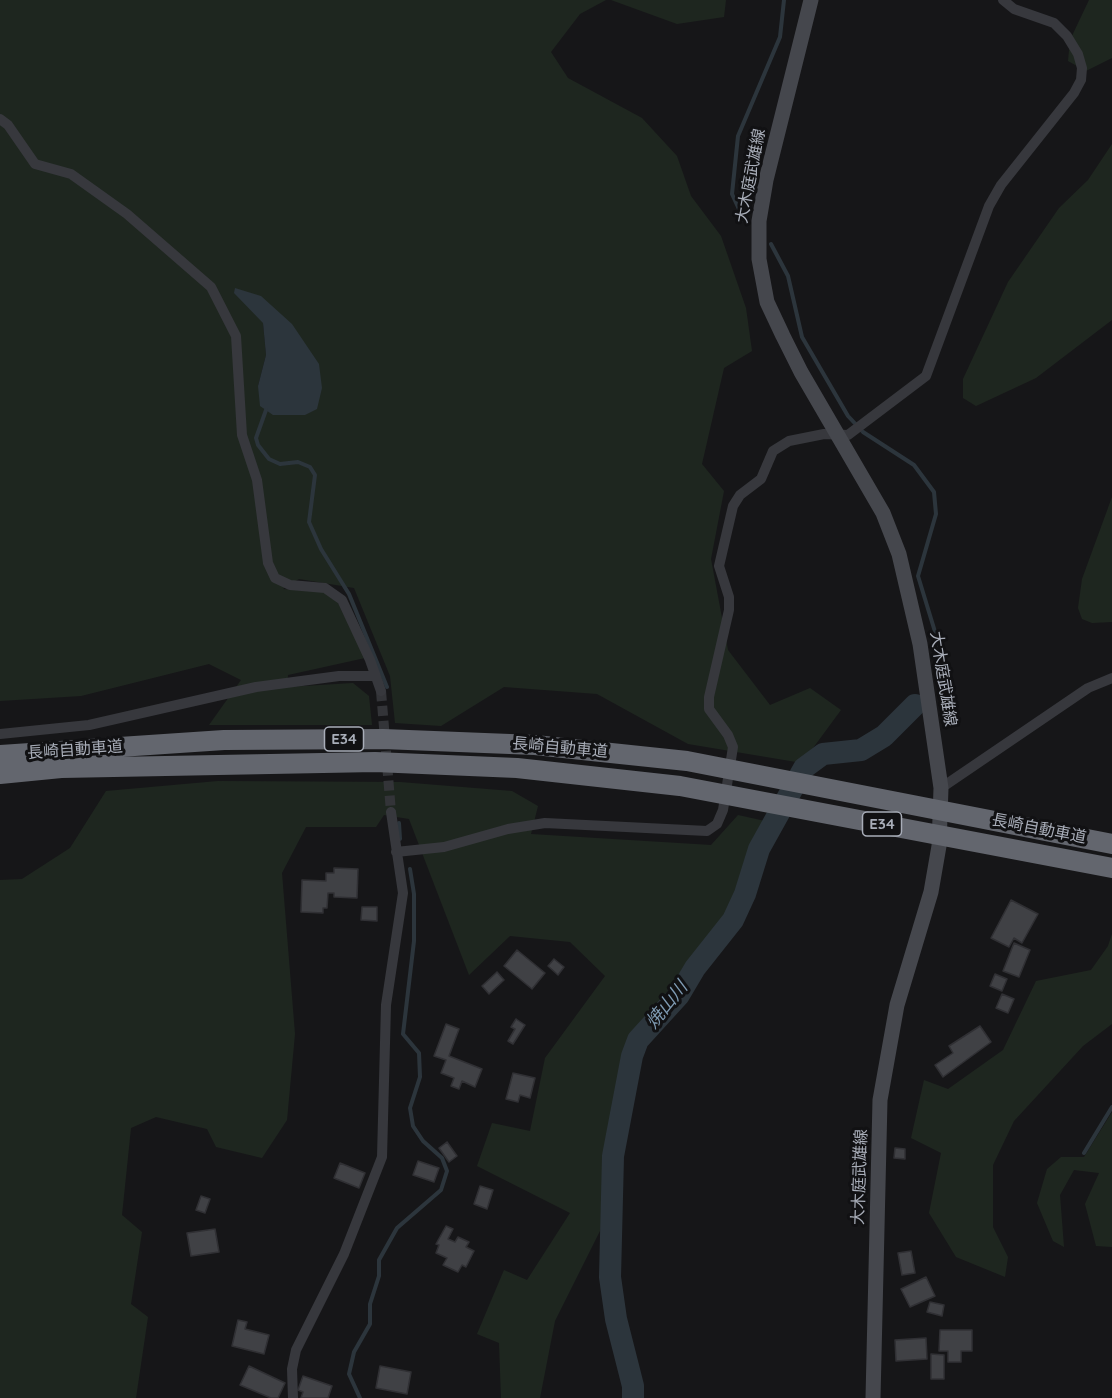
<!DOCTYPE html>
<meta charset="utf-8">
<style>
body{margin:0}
canvas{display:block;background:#161618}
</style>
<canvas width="1112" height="1398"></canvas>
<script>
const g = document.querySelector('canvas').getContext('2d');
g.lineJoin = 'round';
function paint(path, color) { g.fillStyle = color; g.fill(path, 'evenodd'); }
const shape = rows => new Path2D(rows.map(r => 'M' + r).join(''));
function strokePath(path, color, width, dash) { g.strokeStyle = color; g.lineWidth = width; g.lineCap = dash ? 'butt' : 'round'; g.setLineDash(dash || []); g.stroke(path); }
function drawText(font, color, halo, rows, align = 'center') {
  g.font = font + ' Quicksand,"Noto Sans JP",sans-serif'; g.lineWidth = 6; g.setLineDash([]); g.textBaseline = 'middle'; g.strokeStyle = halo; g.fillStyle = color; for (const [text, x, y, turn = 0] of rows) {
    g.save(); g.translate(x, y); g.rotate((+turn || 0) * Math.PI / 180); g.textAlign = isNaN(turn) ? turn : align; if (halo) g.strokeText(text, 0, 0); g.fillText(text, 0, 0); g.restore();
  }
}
const green = shape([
 [0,0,606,0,580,14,551,52,568,78,642,118,677,156,691,196,721,236,746,308,752,351,724,368,702,464,724,491,711,559,728,650,770,705,810,688,841,710,802,763,688,744,597,694,504,687,441,726,395,723,390,676,354,588,299,579,283,589,324,592,338,603,365,658,288,675,287,687,353,683,369,696,372,725,209,725,241,680,209,664,81,696,0,701],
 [263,323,305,415,258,386,266,355],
 [611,0,726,0,724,17,677,24],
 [1089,0,1112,0,1112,58,1086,71,1068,61,1070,40],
 [1112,144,1112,320,1036,378,976,406,963,398,963,379,1008,282,1059,208,1088,180],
 [1112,497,1112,622,1092,623,1082,619,1078,608,1082,579],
 [218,781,400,782,512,791,538,806,531,834,711,845,738,815,765,821,738,900,631,1039,603,1173,601,1229,555,1321,540,1398,501,1398,499,1343,477,1334,504,1270,527,1280,570,1213,477,1166,492,1123,530,1131,545,1058,605,976,570,942,510,936,469,975,409,819,384,815,376,827,306,827,282,873,295,1034,287,1120,262,1158,216,1147,207,1129,156,1117,131,1128,122,1215,142,1232,131,1304,148,1317,136,1398,0,1398,0,880,22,879,70,848,106,791],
 [1112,934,1112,1024,1083,1046,1014,1121,993,1165,993,1227,1008,1257,1005,1277,956,1257,929,1213,941,1153,911,1138,924,1080,948,1089,1003,1050,1036,981,1091,970,1108,946],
 [1112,1112,1112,1247,1096,1246,1085,1204,1099,1173,1074,1170,1060,1195,1064,1247,1053,1241,1037,1203,1047,1169,1061,1157,1084,1157]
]);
const water = shape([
 [235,288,261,296,292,324,319,364,322,388,317,409,305,415,273,415,260,406,258,386,266,355,263,323,234,293]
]);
const stream = shape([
 [744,220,732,194,738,136,780,37,784,0],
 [771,244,788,276,802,337,848,416,863,432,914,465,934,492,936,514,918,576,943,658,940,690],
 [266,410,256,438,258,445,269,459,280,464,298,462,310,467,315,475,309,522,321,549,349,594,387,687],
 [399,823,400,839],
 [1084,1153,1112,1107],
 [360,1398,349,1374,354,1352,370,1324,370,1304,379,1276,379,1260,397,1228,441,1190,447,1171,442,1158,423,1141,413,1126,410,1108,420,1077,419,1053,403,1034,414,941,414,894,410,869]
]);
const river = shape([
 [633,1398,633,1386,616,1319,610,1277,613,1156,632,1056,638,1040,679,995,695,968,733,920,745,894,759,849,804,768,823,754,861,750,884,736,915,705]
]);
const building = shape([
 [334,868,358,869,357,898,334,897,334,893,328,893,327,908,323,908,323,913,301,912,302,880,326,881,326,873,334,873,334,868],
 [1011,900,1038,914,1022,943,1014,938,1009,947,991,938,1011,900],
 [362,907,377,907,377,921,361,920,362,907],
 [1014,943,1030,950,1019,977,1003,971,1014,943],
 [517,950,545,973,532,989,504,966,517,950],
 [554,959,564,967,558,975,548,966,554,959],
 [497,972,504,980,489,994,482,986,497,972],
 [995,974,1007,979,1002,991,990,986,995,974],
 [1002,994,1014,999,1008,1013,996,1008,1002,994],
 [516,1019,525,1025,513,1044,508,1041,515,1029,511,1027,516,1019],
 [446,1024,459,1029,449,1056,482,1069,475,1087,462,1081,459,1089,451,1086,454,1078,441,1073,446,1060,434,1056,446,1024],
 [980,1026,991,1042,943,1077,935,1065,953,1053,949,1046,980,1026],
 [513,1073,535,1078,530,1098,520,1095,518,1102,506,1099,513,1073],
 [447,1142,457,1156,449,1162,439,1148,447,1142],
 [895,1148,905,1149,905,1159,894,1158,895,1148],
 [418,1161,439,1168,434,1182,413,1175,418,1161],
 [340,1163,365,1173,359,1188,334,1178,340,1163],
 [480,1186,493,1190,487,1209,474,1204,480,1186],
 [201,1196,210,1199,205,1213,196,1210,201,1196],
 [446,1226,453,1229,448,1239,455,1242,458,1237,469,1242,466,1247,474,1251,466,1267,462,1265,458,1272,443,1265,447,1258,436,1253,439,1245,436,1244,446,1226],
 [215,1229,219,1252,191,1256,187,1233,215,1229],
 [911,1251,915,1273,902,1275,898,1253,911,1251],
 [926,1277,935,1296,910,1307,901,1289,926,1277],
 [930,1302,944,1305,942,1316,927,1312,930,1302],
 [238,1320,247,1322,245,1329,269,1335,264,1354,232,1346,238,1320],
 [940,1330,972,1330,972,1351,961,1351,961,1362,948,1362,948,1351,939,1351,940,1330],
 [926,1338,927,1359,896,1361,895,1340,926,1338],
 [931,1354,944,1355,944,1379,931,1379,931,1354],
 [249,1366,285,1383,278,1398,271,1398,240,1385,249,1366],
 [380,1366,411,1372,407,1394,376,1388,380,1366],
 [303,1376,332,1386,328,1398,301,1398,303,1392,298,1390,303,1376]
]);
const streetTunnel = shape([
 [381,691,391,812]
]);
const street = shape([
 [0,119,8,125,35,164,71,174,127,214,211,287,236,336,242,435,257,480,268,563,275,578,290,585,325,588,342,600,370,660,381,691],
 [0,734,89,725,256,687,339,676,375,676],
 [941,788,1088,688,1112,678],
 [396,852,444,847,508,829,545,823,707,831,717,824,723,810,733,747,728,735,709,709,709,697,729,610,729,597,719,566,733,506,740,495,761,479,773,451,789,441,824,434,848,435,926,376,989,206,1001,185,1074,93,1081,80,1082,68,1078,54,1067,36,1054,23,1014,9,1003,0],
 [293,1398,292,1369,296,1350,344,1254,382,1157,386,1005,403,893,391,812]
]);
const secondary = shape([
 [811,0,766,180,759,221,759,259,767,302,783,336,801,372,883,513,899,554,920,644,941,788,939,846,931,892,897,1005,880,1100,873,1398]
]);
const highway = shape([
 [0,755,224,740,383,739,535,745,687,761,1112,844],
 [0,774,61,768,375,762,517,768,680,786,1112,868]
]);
const shields = [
 [344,739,39],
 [882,824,39]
];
const shieldNames = [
 ["E34",344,739],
 ["E34",882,824]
];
const streetNames = [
 ["大木庭武雄線",751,176,-79],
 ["大木庭武雄線",943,679,81],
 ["長崎自動車道",560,748,5],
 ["長崎自動車道",75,750,-4],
 ["長崎自動車道",1039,829,11],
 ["大木庭武雄線",860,1177,-88]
];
const waterNames = [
 ["焼山川",667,1005,-51]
];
paint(green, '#1e261f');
paint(water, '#2c353c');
strokePath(stream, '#2c353c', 4);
strokePath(river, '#2c353c', 22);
paint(building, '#404145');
strokePath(building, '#303034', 1.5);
strokePath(streetTunnel, '#333438', 10, [10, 5]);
strokePath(street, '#37383d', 10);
strokePath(secondary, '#45474d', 15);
strokePath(highway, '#63666e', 20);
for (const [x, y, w] of shields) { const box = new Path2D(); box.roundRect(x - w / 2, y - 12, w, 24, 4.5); g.fillStyle = '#111113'; g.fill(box); strokePath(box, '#a8adb8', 1.5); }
drawText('bold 15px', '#a8adb8', null, shieldNames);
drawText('16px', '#a8adb8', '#111113', streetNames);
drawText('italic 18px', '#7f9bb3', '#111113', waterNames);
</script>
